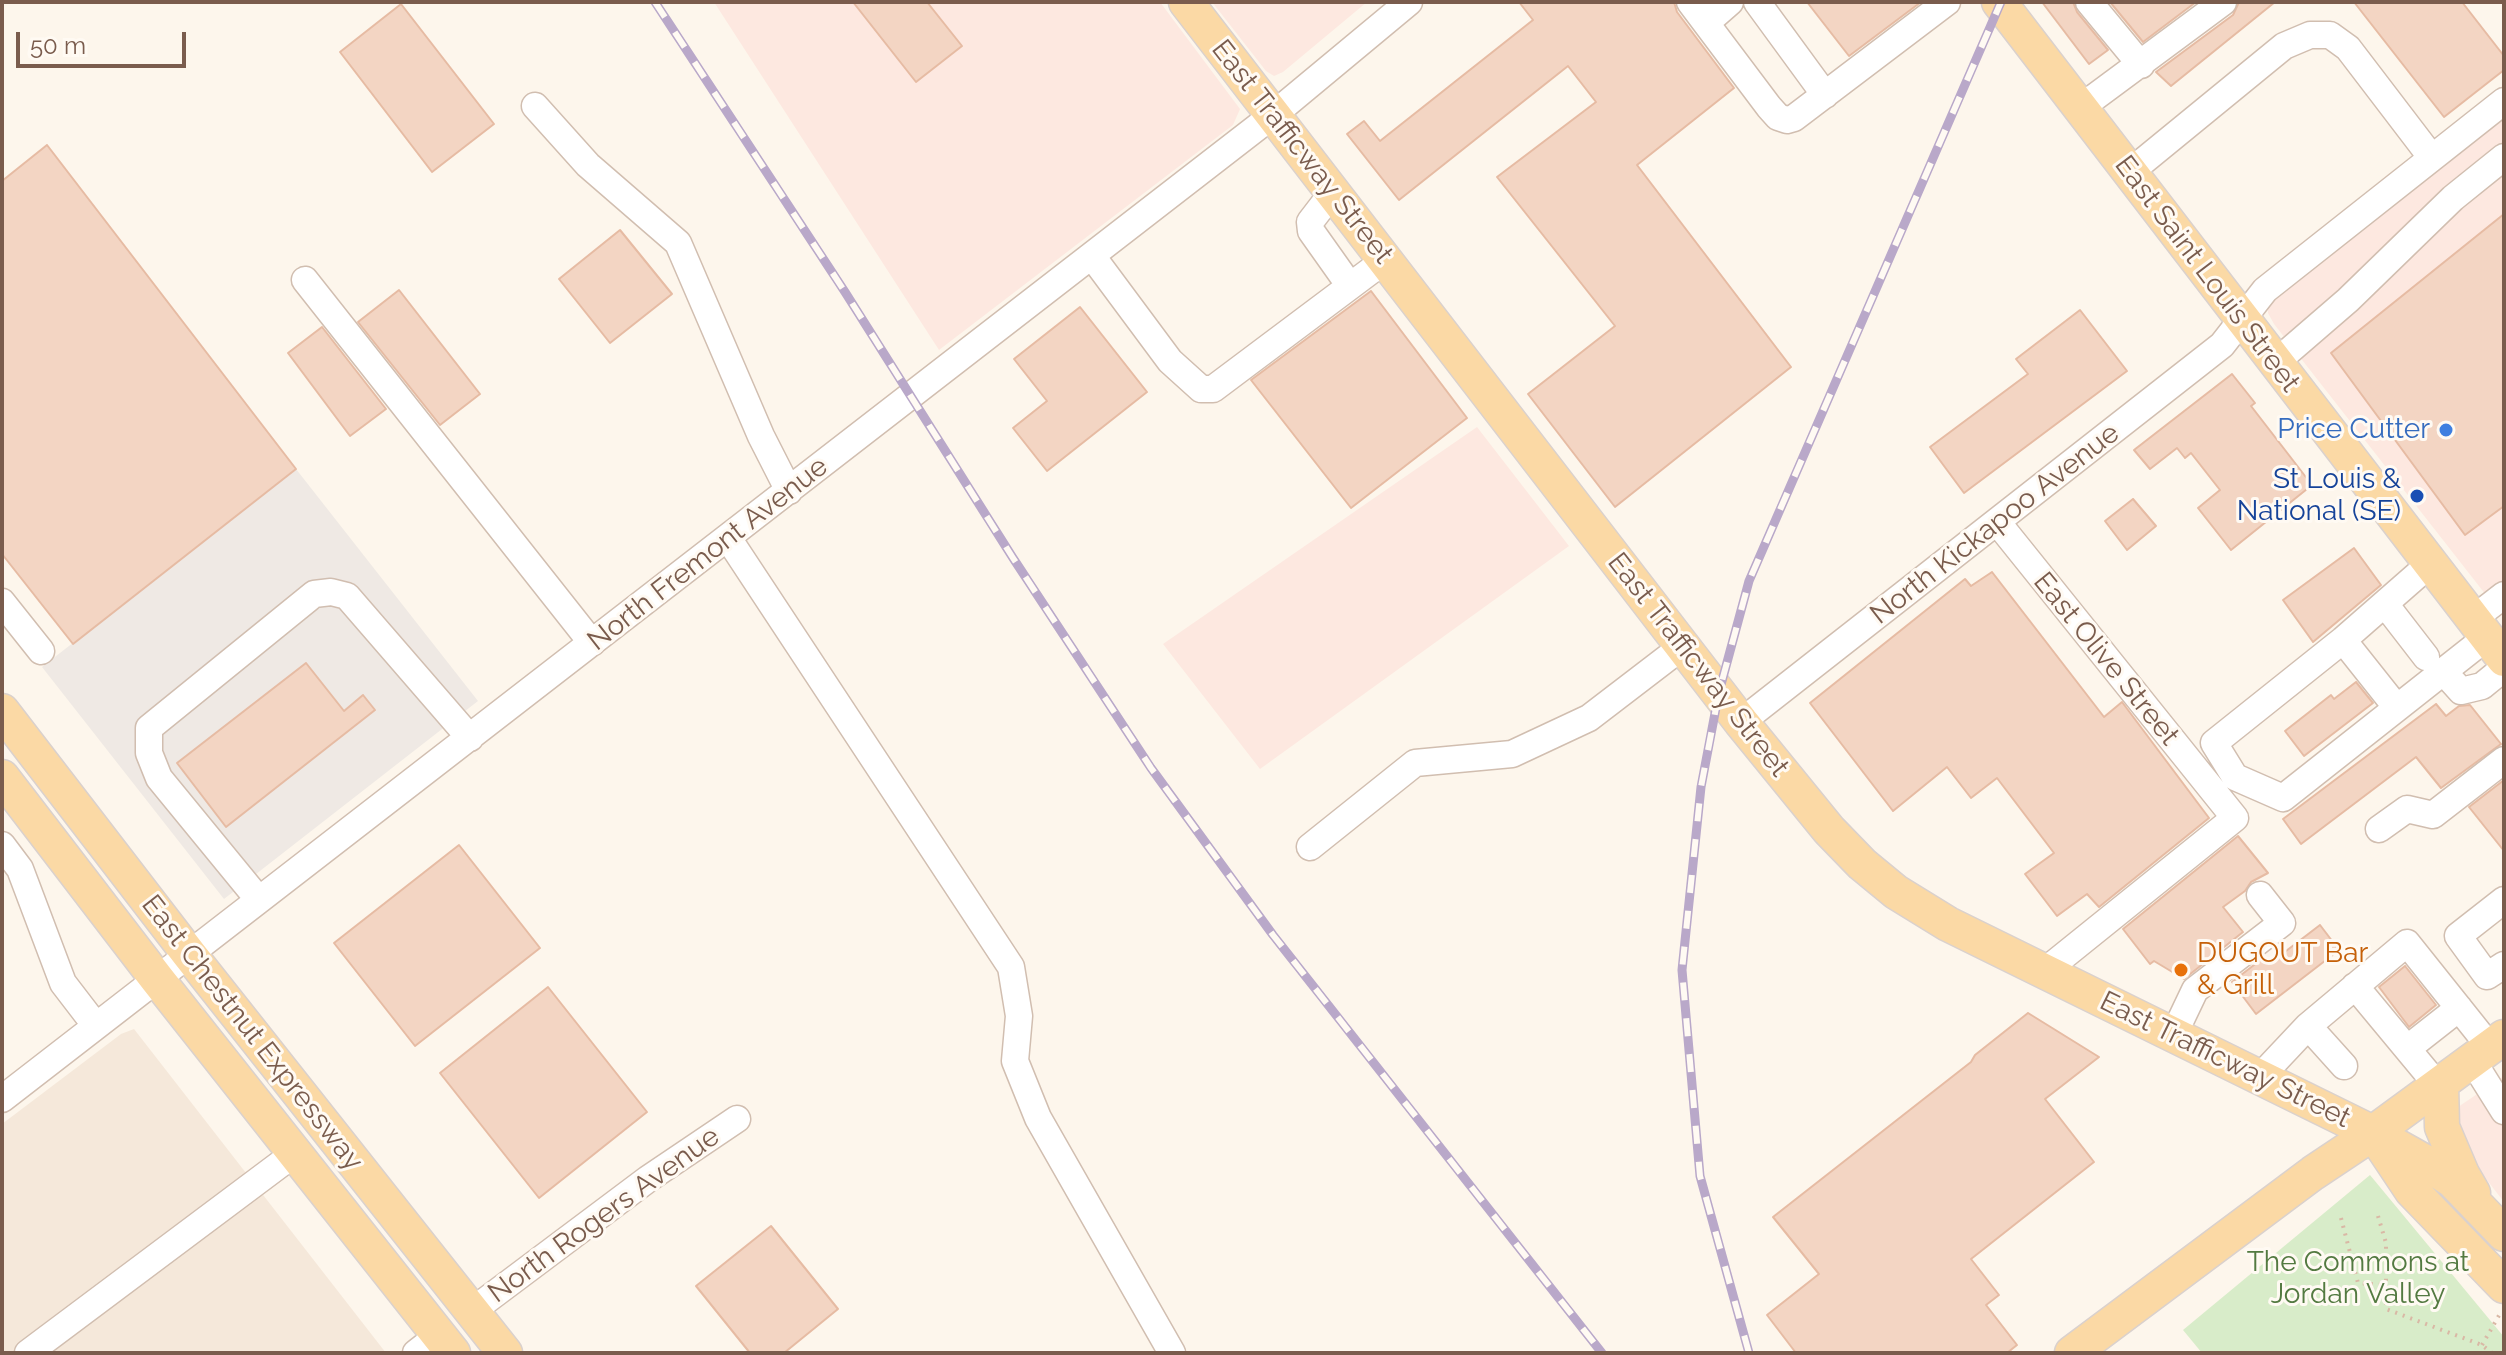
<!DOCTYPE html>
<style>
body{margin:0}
#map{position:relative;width:2506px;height:1355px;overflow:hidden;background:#fdf6ec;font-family:Raleway,sans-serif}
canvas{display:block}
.frame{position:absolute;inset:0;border:4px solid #7a5c4d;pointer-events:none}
.scale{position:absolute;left:16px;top:32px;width:170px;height:36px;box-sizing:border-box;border:4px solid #7a5c4d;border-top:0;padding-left:10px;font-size:24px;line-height:28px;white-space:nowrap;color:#7a5c4d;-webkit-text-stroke:6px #fffaf3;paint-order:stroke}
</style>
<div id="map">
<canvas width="2506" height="1355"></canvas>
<div class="frame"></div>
<div class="scale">50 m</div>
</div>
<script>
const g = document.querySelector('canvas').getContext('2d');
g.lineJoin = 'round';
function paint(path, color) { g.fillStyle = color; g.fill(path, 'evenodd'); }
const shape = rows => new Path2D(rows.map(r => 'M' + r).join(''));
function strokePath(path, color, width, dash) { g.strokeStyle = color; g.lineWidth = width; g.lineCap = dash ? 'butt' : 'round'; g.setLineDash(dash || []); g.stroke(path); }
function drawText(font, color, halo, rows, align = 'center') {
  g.font = font + ' Raleway,sans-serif'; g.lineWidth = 6; g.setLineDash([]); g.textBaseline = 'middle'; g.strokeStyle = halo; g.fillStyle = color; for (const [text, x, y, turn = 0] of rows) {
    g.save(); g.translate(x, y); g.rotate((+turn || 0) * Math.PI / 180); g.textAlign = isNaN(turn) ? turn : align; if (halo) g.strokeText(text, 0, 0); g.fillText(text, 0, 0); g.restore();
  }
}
const residential = shape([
 [134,1029,386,1353,2,1353,2,1124,121,1034]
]);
const commercial = shape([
 [714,2,1160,2,1240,109,1233,125,939,350],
 [1212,2,1367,2,1283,72,1274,76,1266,71],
 [2504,113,2504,618,2274,324,2268,313,2268,303],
 [1477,427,1569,546,1260,769,1163,644],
 [2504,1076,2504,1202,2462,1148,2455,1131,2458,1107]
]);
const industrial = shape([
 [296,469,478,701,224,899,42,667]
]);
const green = shape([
 [2370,1175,2504,1337,2504,1353,2202,1353,2183,1330]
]);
const building = shape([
 [853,2,927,2,962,46,916,82,853,2],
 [1519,2,1674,2,1677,12,1734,88,1637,165,1791,367,1615,507,1528,394,1615,326,1497,177,1596,102,1568,66,1399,200,1347,134,1364,121,1380,141,1533,20,1519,2],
 [1807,2,1921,2,1849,56,1807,2],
 [2042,2,2073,2,2077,12,2108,50,2089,64,2042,2],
 [2110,2,2196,2,2143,42,2110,2],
 [2239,2,2275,2,2171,86,2156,72,2233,15,2239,2],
 [2354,2,2462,2,2504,56,2504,70,2444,117,2354,2],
 [401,4,494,124,432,172,340,52,401,4],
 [47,145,296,469,73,644,2,554,2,181,47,145],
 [2504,214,2504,506,2465,535,2331,353,2504,214],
 [620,230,672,294,610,343,559,279,620,230],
 [399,290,480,394,440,425,358,322,399,290],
 [1371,291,1467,418,1351,508,1251,380,1371,291],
 [1080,307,1147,392,1047,471,1013,428,1047,401,1014,359,1080,307],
 [2080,310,2127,371,1964,493,1930,447,2028,374,2016,359,2080,310],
 [322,327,386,409,350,436,288,353,322,327],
 [2232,374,2255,403,2251,406,2312,485,2231,550,2198,508,2220,490,2191,453,2185,458,2177,448,2150,469,2134,450,2232,374],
 [2133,499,2156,526,2127,550,2105,521,2133,499],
 [2354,548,2381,585,2313,642,2283,600,2354,548],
 [1992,572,2104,717,2122,702,2209,818,2099,907,2087,894,2057,916,2025,874,2054,853,1997,778,1971,798,1947,767,1893,811,1810,703,1965,579,1971,586,1992,572],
 [306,663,344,711,363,695,375,710,226,827,177,763,306,663],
 [2356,682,2373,703,2304,756,2285,731,2331,695,2334,699,2356,682],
 [2436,704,2446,716,2459,706,2470,705,2501,744,2441,788,2416,757,2301,844,2283,819,2436,704],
 [2504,780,2504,851,2469,807,2504,780],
 [2238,836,2268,873,2251,882,2245,891,2223,907,2243,932,2184,979,2154,961,2150,964,2123,929,2238,836],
 [459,845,540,948,415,1046,334,943,459,845],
 [2320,925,2339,950,2256,1014,2232,982,2263,958,2269,964,2320,925],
 [2405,966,2436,1005,2409,1027,2379,987,2405,966],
 [548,987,647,1112,539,1198,440,1073,548,987],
 [2028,1013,2099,1057,2045,1099,2094,1162,1971,1259,1999,1295,1986,1305,2017,1345,2007,1353,1796,1353,1767,1315,1819,1274,1773,1217,1971,1062,1975,1055,2028,1013],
 [771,1226,838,1309,784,1353,750,1353,696,1286,771,1226]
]);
const path = shape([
 [2378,1216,2386,1243,2386,1309,2482,1345,2492,1353],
 [2341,1218,2358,1283,2386,1285],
 [2482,1345,2501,1312]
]);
const minor = shape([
 [1690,2,1769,107,1778,117,1787,120,1794,118,1947,2],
 [1757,2,1825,95],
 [2089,2,2141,65],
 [1706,23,1730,2],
 [535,106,588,165,678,243,761,436,789,491],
 [2080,108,2223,2],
 [2130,172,2284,46,2310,35,2330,35,2348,48,2432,158],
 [1333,192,1310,222,1311,231,1350,286],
 [1092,256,1170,361,1201,389,1213,389,1385,260],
 [305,280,592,643],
 [2275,363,2348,300,2453,198,2504,157],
 [1998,523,2235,818,2045,971],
 [728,538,1011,967,1019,1016,1015,1061,1038,1118,1172,1353],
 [2431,563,2343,640,2214,743,2235,777,2283,798,2487,637],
 [2,602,41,651],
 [2385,604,2426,657],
 [2473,619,2504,595],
 [2343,640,2397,708],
 [2443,671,2461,691,2482,686,2504,668],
 [1741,722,2222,345,2265,290,2504,101],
 [2379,829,2407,809,2433,815,2504,760],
 [2,845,20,869,63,983,96,1026],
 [1310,847,1415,763,1512,754,1589,718,1683,646],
 [259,900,159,778,149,753,149,728,314,594,331,592,347,596,470,738],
 [2504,900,2458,936,2487,976,2504,965],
 [2355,986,2438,1086],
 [2308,1026,2344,1066],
 [2174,1034,2195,990,2282,923,2260,895],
 [2408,1048,2459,1008],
 [2472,1060,2504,1111],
 [2260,1077,2308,1026,2407,943,2490,1047],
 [2,1099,1273,115,1409,2],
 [472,1311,648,1179,737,1119],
 [28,1353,295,1153],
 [416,1353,439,1335]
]);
const major = shape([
 [1186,2,1741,722,1829,830,1862,864,1896,892,1948,924,2373,1133,2425,1162,2453,1181,2504,1234],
 [1999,2,2504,659],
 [2,711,189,954,505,1353],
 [2,777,157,979,453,1353],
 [2441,1083,2442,1127,2462,1174,2473,1193],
 [2376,1137,2412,1191,2504,1286],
 [2072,1353,2313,1173,2373,1133,2504,1037]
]);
const rail = shape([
 [655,2,845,292,1013,558,1151,768,1273,935,1602,1353],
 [1749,1353,1700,1176,1682,970,1701,787,1719,692,1749,581,2001,2]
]);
const markers = [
 [2446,430,8,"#3f7fe0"],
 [2417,496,8,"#1a4fb4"],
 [2181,970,8,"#e8710a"]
];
const streetNames = [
 ["East Trafficway Street",1302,152,52],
 ["East Saint Louis Street",2207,274,53],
 ["North Kickapoo Avenue",1995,524,-38],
 ["North Fremont Avenue",708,554,-38],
 ["East Olive Street",2106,659,51],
 ["East Trafficway Street",1698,665,52],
 ["East Chestnut Expressway",252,1033,52],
 ["East Trafficway Street",2225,1060,26],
 ["North Rogers Avenue",604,1215,-36]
];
const shopNames = [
 ["Price Cutter",2430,430]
];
const transitNames = [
 ["St Louis &",2401,480],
 ["National (SE)",2401,512]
];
const foodNames = [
 ["DUGOUT Bar",2197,954],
 ["& Grill",2197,986]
];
const parkNames = [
 ["The Commons at",2358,1263],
 ["Jordan Valley",2358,1295]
];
paint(residential, '#f5e8da');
paint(commercial, '#fde8e0');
paint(industrial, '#efe9e4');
paint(green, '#d8ecc9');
paint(building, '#f3d5c3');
strokePath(building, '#e6bba3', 2);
strokePath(minor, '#d1beb0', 29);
strokePath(major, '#dad1cd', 37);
strokePath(path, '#d9b8a5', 4, [2, 6]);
strokePath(minor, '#fff', 26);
strokePath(major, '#fbd9a5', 34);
strokePath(rail, '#b9a8c9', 9);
strokePath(rail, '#fffaf3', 6, [18]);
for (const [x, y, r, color] of markers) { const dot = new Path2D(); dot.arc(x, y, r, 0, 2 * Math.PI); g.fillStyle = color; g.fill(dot); strokePath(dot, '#fffaf3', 3); }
drawText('28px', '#7a5c4d', '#fffaf3', streetNames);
drawText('28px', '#366cbe', '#fffaf3', shopNames, 'right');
drawText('28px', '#164399', '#fffaf3', transitNames, 'right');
drawText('28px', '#c56008', '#fffaf3', foodNames, 'left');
drawText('28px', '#537a41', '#fffaf3', parkNames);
</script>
